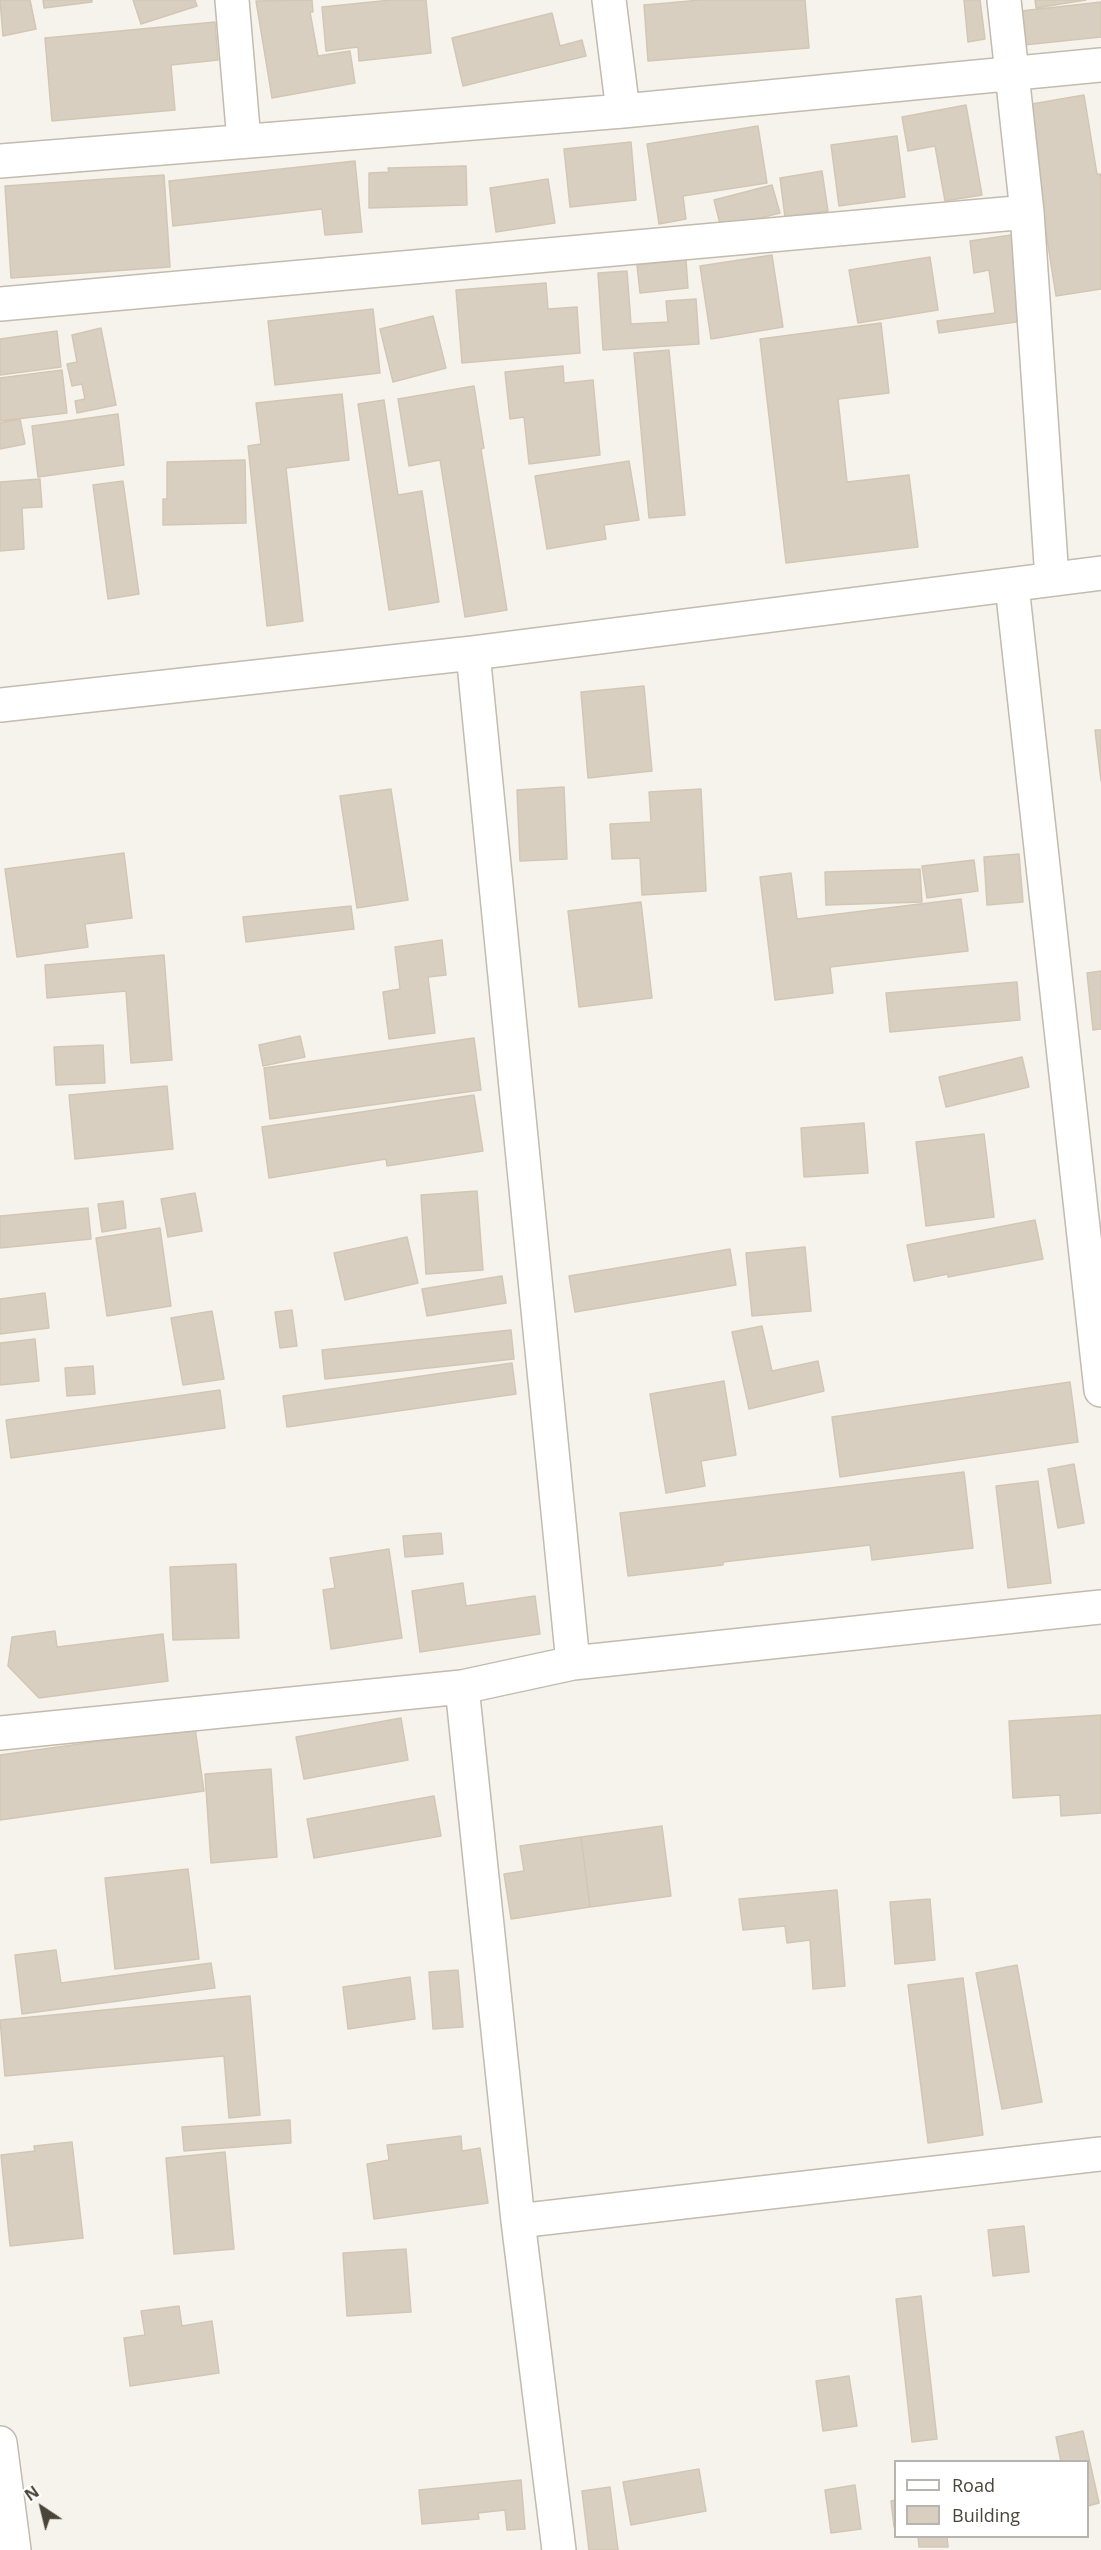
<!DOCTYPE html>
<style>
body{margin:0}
#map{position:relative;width:1101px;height:2550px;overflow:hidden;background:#f6f3ec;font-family:"Open Sans",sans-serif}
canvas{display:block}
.legend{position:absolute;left:894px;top:2460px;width:195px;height:78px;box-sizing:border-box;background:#fff;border:2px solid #b7b4b0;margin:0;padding:8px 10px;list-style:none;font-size:18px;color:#4b4439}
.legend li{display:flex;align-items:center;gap:12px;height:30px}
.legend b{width:30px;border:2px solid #b7b4b0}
.north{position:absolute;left:12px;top:2478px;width:60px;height:60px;-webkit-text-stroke:4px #fff;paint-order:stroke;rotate:325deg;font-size:16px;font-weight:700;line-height:24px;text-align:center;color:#4b4439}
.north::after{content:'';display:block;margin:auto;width:21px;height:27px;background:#4b4439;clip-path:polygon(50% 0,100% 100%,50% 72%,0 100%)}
</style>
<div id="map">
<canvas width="1101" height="2550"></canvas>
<ul class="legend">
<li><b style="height:8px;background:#fff"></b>Road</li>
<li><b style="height:16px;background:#d8cfc1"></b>Building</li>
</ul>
<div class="north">N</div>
</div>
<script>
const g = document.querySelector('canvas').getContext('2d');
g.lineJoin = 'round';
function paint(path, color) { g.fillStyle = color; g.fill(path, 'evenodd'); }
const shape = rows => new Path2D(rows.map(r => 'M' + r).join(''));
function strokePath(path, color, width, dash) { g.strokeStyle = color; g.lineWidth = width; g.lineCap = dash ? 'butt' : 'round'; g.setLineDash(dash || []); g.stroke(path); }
const building = shape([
 [0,0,30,0,36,29,3,36,0,0],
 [43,0,92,0,92,2,44,8,43,0],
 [133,0,195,0,197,6,141,24,133,0],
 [312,0,313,12,310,12,318,56,350,51,355,83,272,98,256,1,312,0],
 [391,0,426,0,431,53,359,61,358,47,326,51,322,7,391,0],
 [701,0,805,0,809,48,648,61,644,5,701,0],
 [964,0,980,0,985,39,968,42,964,0],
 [1035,0,1086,0,1036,8,1035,0],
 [1101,2,1101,37,1024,45,1021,11,1101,2],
 [552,13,560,46,582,40,586,56,463,86,452,38,552,13],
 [215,22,218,60,171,65,175,110,52,121,45,38,215,22],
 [1084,95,1097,174,1100,174,1101,178,1101,289,1056,296,1026,105,1084,95],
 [966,105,982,195,945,201,935,146,908,151,902,117,966,105],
 [758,126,767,183,683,196,686,219,659,224,647,144,758,126],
 [897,136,905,197,839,206,831,145,897,136],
 [631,142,636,200,570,207,564,149,631,142],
 [355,161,362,232,325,235,322,209,173,226,169,181,355,161],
 [466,166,467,205,369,208,369,173,389,172,388,168,466,166],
 [822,171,828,211,785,217,780,178,822,171],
 [164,175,170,267,11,278,5,186,164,175],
 [548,179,555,223,496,232,490,188,548,179],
 [772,185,780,213,721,228,714,200,772,185],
 [1018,234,1030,320,939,333,937,321,995,313,989,270,974,273,970,241,1018,234],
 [772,255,783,327,711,339,700,266,772,255],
 [930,257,938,310,858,323,849,270,930,257],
 [686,260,688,288,640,293,637,265,686,260],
 [627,271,631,324,668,322,666,301,696,299,699,344,603,350,598,273,627,271],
 [546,283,548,309,577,307,580,353,462,363,456,290,546,283],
 [373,309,380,373,275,385,268,321,373,309],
 [433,316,446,368,393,382,380,329,433,316],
 [881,323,889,393,838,399,847,482,909,475,918,547,786,563,760,339,881,323],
 [101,328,116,405,77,413,75,401,85,399,82,384,72,386,67,364,77,362,72,335,101,328],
 [57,331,61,367,0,375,0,339,57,331],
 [669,350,685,515,649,518,634,353,669,350],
 [563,366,564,383,593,380,600,455,529,464,524,417,510,419,505,372,563,366],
 [62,370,67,413,0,421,0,378,62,370],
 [474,386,484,448,481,449,507,610,465,617,440,460,409,466,398,399,474,386],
 [342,394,349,460,286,468,303,621,267,626,248,446,261,444,256,403,342,394],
 [384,400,398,495,422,491,439,602,389,610,358,404,384,400],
 [118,414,124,465,38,477,32,426,118,414],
 [20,419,25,444,0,449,0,423,20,419],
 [245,460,246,523,163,525,163,499,167,499,167,462,245,460],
 [629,461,639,520,604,525,606,539,547,549,535,476,629,461],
 [40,479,42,507,22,508,24,549,0,551,0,482,40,479],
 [123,481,139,594,108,599,93,485,123,481],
 [644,686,652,771,588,778,581,692,644,686],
 [1095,730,1101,730,1101,781,1095,730],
 [564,787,567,859,520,861,517,790,564,787],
 [391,789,408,900,357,908,340,796,391,789],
 [701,789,706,891,642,895,640,858,612,859,610,824,651,822,649,792,701,789],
 [124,853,132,918,85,924,88,947,17,957,5,869,124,853],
 [1019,854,1023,902,987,905,984,857,1019,854],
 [974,860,978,891,927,898,922,866,974,860],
 [920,869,922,902,826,905,825,872,920,869],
 [791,873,797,919,961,899,968,951,830,967,833,993,775,1000,760,877,791,873],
 [641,902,652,998,579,1007,568,911,641,902],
 [351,906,354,929,246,942,243,917,351,906],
 [442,940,446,975,428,977,435,1033,389,1039,383,992,400,989,395,947,442,940],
 [164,955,172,1060,131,1063,126,991,47,998,45,965,164,955],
 [1101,971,1101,1029,1093,1030,1087,973,1101,971],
 [1017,982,1020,1020,890,1032,886,993,1017,982],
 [300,1036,305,1057,263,1066,259,1045,300,1036],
 [474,1038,481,1090,270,1119,264,1068,474,1038],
 [103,1045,105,1083,56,1085,54,1047,103,1045],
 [1022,1057,1029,1087,946,1107,939,1077,1022,1057],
 [167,1086,173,1149,75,1159,69,1095,167,1086],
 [474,1095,483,1151,387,1166,386,1159,269,1178,262,1127,474,1095],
 [864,1123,868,1173,804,1177,801,1128,864,1123],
 [984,1134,994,1217,926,1226,916,1142,984,1134],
 [477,1191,483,1270,426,1274,421,1195,477,1191],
 [195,1193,202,1231,168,1237,161,1199,195,1193],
 [123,1201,126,1228,102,1232,98,1204,123,1201],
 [88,1208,91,1239,0,1248,0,1216,88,1208],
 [1035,1220,1043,1259,948,1277,948,1274,914,1281,907,1245,1035,1220],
 [160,1228,171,1306,107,1316,96,1238,160,1228],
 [407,1237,418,1283,345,1300,334,1253,407,1237],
 [805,1247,811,1311,752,1316,746,1253,805,1247],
 [730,1249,736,1285,575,1312,569,1276,730,1249],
 [502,1276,506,1303,427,1316,422,1289,502,1276],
 [45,1293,49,1328,0,1334,0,1299,45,1293],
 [292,1310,297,1346,280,1348,275,1312,292,1310],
 [212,1311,224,1379,183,1385,171,1318,212,1311],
 [762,1326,772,1371,818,1361,824,1391,749,1409,732,1332,762,1326],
 [511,1330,514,1359,325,1379,322,1350,511,1330],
 [35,1339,39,1381,0,1385,0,1343,35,1339],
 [512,1363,516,1394,287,1427,283,1396,512,1363],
 [93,1366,95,1394,67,1396,65,1368,93,1366],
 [724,1381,736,1455,701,1461,705,1486,666,1493,650,1394,724,1381],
 [1070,1382,1078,1442,840,1477,832,1417,1070,1382],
 [220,1390,225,1428,11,1458,6,1420,220,1390],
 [1074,1464,1084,1523,1058,1528,1048,1469,1074,1464],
 [964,1472,973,1548,872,1560,870,1545,723,1562,723,1565,628,1576,620,1513,964,1472],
 [1038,1481,1051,1583,1008,1588,996,1486,1038,1481],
 [441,1533,443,1554,405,1557,403,1536,441,1533],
 [389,1549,402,1638,331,1649,323,1590,335,1588,330,1558,389,1549],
 [236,1564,239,1638,173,1640,170,1567,236,1564],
 [463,1583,466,1606,535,1596,540,1634,420,1652,412,1591,463,1583],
 [55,1631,57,1647,163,1634,168,1681,39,1698,8,1666,12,1637,55,1631],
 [1101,1715,1101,1813,1061,1816,1060,1795,1013,1798,1009,1721,1101,1715],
 [401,1718,408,1760,304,1779,296,1737,401,1718],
 [195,1728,204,1791,0,1820,0,1755,195,1728],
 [271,1769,277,1857,211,1863,205,1774,271,1769],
 [434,1796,441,1836,314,1858,307,1819,434,1796],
 [662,1826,671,1896,590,1907,581,1837,662,1826],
 [581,1837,590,1907,511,1919,504,1874,524,1871,520,1846,581,1837],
 [188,1869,199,1959,115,1969,105,1878,188,1869],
 [837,1890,845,1986,813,1989,810,1940,787,1943,785,1926,743,1930,739,1899,837,1890],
 [930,1899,935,1960,895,1964,890,1902,930,1899],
 [56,1950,61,1983,211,1963,215,1988,22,2014,15,1955,56,1950],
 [1017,1965,1042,2102,1002,2109,976,1973,1017,1965],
 [458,1970,463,2027,433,2029,429,1972,458,1970],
 [410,1977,415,2019,348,2029,343,1987,410,1977],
 [963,1978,983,2135,928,2143,908,1985,963,1978],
 [250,1996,260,2115,229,2118,224,2056,5,2076,0,2020,250,1996],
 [290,2120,291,2143,184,2151,182,2127,290,2120],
 [461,2136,462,2151,480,2148,488,2203,374,2219,367,2164,389,2160,387,2145,461,2136],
 [72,2142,83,2238,10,2246,1,2155,35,2151,34,2146,72,2142],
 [225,2152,234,2249,174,2254,166,2158,225,2152],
 [1024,2226,1029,2272,993,2276,988,2230,1024,2226],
 [406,2249,411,2312,347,2316,343,2253,406,2249],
 [921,2296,937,2439,912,2442,896,2299,921,2296],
 [179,2306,182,2326,212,2321,219,2373,130,2386,124,2338,145,2335,141,2311,179,2306],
 [849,2376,857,2426,823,2431,816,2381,849,2376],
 [1083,2431,1099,2503,1088,2506,1088,2462,1061,2462,1056,2437,1083,2431],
 [699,2469,706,2511,631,2525,623,2482,699,2469],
 [521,2480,525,2529,507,2530,505,2510,478,2513,479,2519,422,2524,419,2490,521,2480],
 [855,2485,861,2529,831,2533,825,2490,855,2485],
 [610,2487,618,2550,589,2550,582,2491,610,2487],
 [896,2500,896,2527,894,2527,891,2501,896,2500],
 [918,2536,947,2536,948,2547,919,2547,918,2536]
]);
const street = shape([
 [232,0,244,141],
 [609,0,623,111],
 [1004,0,1027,212,1052,579],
 [0,161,623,111,1101,65],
 [0,304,1027,212],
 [1012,586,1101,1390],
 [473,653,573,1663,462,1687,518,2221,559,2550],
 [0,705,473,653,1101,573],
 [573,1663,1101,1607],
 [0,1733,462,1687],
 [518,2221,1101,2154],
 [0,2443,14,2550]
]);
paint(building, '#d8cfc1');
strokePath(building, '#d3c7b4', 1.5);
strokePath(street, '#c2bbae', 36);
strokePath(street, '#fff', 33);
</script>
